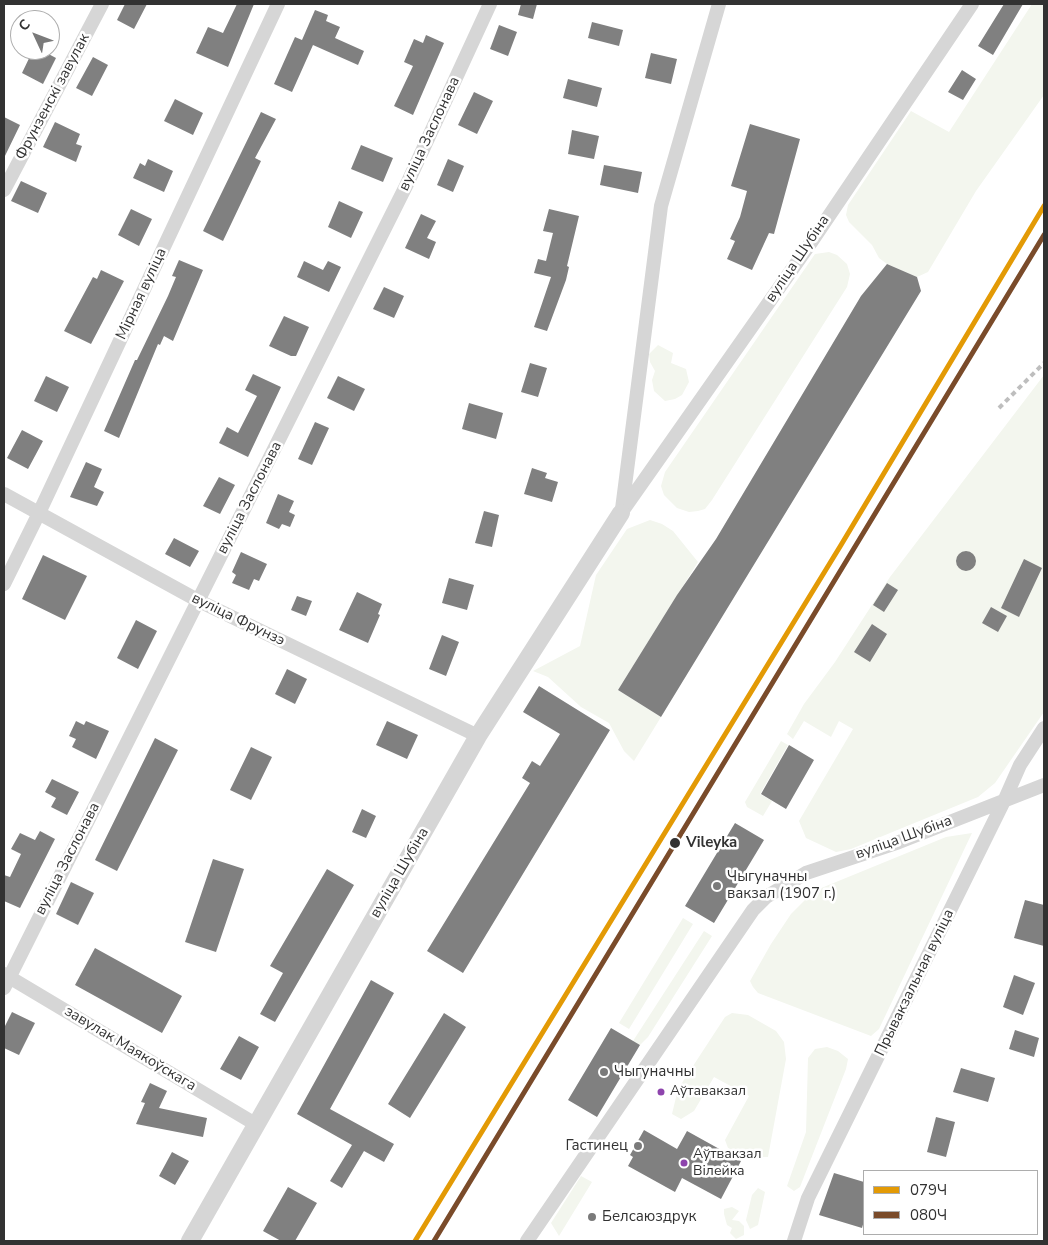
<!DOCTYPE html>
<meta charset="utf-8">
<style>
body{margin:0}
#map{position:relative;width:1048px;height:1245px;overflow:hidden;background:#fff;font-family:"Nunito Sans",sans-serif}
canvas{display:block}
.frame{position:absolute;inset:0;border:5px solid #323232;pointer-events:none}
.legend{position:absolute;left:863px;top:1170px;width:175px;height:65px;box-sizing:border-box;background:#fff;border:1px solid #adadad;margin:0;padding:6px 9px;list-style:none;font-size:15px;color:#323232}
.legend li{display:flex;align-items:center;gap:10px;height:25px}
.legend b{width:25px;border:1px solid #adadad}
.north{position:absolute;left:10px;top:10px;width:50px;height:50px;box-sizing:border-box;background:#fff;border:1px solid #adadad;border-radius:50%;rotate:313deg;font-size:14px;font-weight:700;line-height:20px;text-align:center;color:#323232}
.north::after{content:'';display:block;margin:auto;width:18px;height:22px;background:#7a7a7a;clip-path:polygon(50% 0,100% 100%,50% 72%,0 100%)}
</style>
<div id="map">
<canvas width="1048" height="1245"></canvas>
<div class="frame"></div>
<ul class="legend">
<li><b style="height:6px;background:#e39a05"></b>079Ч</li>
<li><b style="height:6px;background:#7a4b2a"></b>080Ч</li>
</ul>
<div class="north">С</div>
</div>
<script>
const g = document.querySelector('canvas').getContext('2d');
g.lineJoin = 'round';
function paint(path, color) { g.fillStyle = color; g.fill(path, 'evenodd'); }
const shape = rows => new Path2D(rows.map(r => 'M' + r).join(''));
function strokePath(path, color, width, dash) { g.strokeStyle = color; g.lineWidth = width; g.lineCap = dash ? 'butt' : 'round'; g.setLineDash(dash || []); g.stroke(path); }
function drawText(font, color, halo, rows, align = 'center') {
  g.font = font + ' "Nunito Sans",sans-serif'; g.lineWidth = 5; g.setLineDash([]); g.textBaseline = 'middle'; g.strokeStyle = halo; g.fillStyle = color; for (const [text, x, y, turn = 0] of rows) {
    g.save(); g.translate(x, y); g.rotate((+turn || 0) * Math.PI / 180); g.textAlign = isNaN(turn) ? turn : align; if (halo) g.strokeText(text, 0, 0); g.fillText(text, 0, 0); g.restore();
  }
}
const green = shape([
 [1032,4,1044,4,1044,95,976,191,928,272,917,277,887,264,879,258,872,245,849,222,846,215,848,205,911,111,949,132],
 [829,252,837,255,847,264,850,274,847,287,712,500,705,509,698,511,689,512,677,508,664,495,661,486,665,472,815,254],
 [658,345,673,353,671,363,686,369,689,382,682,395,675,399,665,401,654,391,652,380,655,371,650,362,649,354],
 [1044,375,1044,712,995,783,978,797,851,849,836,852,806,838,799,821,853,729,839,721,831,737,804,721,793,739,787,734,804,704,835,662,890,577],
 [650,520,662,524,673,531,698,562,618,690,661,717,634,761,624,751,609,723,581,707,548,677,533,671,580,646,596,575,627,529],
 [781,741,788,745,760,794,772,801,763,816,747,807,745,802],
 [972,833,879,1029,871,1036,758,993,753,987,750,981,771,944,791,914,814,891,946,837],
 [683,918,693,924,629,1029,619,1023],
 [704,931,712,936,648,1037,640,1045,633,1041],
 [732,1013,748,1015,776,1031,784,1042,786,1059,768,1157,743,1157,728,1148,725,1140,749,1096,714,1077,694,1111,681,1119,672,1114,678,1089,725,1017],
 [827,1047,838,1051,848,1059,846,1069,800,1187,794,1191,787,1186,806,1132,808,1058,815,1049],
 [581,1176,592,1182,559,1236,551,1223],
 [758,1188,765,1192,758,1225,750,1229,746,1220,752,1195],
 [732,1207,739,1211,732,1220,739,1221,744,1226,744,1235,736,1239,730,1233,732,1228,727,1225,724,1214,724,1209]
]);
const building = shape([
 [125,4,147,4,134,29,117,20],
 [237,4,254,4,228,67,196,53,208,27,223,33],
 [521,4,537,4,533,19,518,15],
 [1004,4,1023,4,993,55,978,46],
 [315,10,328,15,326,21,340,27,335,38,364,51,358,65,313,45,292,92,274,84,295,37,302,40],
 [592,22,623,30,619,46,588,38],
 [499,25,517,32,508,56,490,49],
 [426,35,444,43,413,115,394,106,413,66,404,62,414,39,423,43],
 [33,50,41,50,56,58,43,84,22,73],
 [651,53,677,59,671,84,645,78],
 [93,57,108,65,92,96,76,88],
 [962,70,976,79,963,100,948,92],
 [568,79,602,88,597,107,563,98],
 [474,92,493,101,477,134,458,125],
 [175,99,203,113,193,135,164,121],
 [261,112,276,119,255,158,261,161,223,241,203,231],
 [4,117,20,125,4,158],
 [55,122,80,134,76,144,82,146,76,162,43,147],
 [750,124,800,139,774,234,769,233,752,270,727,259,735,241,730,239,740,217,747,191,731,186],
 [572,130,599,136,594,159,568,154],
 [361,145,393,158,383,182,351,169],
 [148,159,173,171,164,192,133,178,140,163,145,166],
 [448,159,464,166,453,192,437,185],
 [604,165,642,172,638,193,600,185],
 [21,181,47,193,38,213,11,201],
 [339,201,363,212,351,238,328,227],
 [131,209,152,219,139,246,118,235],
 [549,209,579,216,567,266,569,267,566,280,547,331,534,327,551,277,534,273,538,259,546,261,553,233,543,231],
 [421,214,436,221,427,238,436,242,429,259,405,248],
 [179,260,203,270,173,341,164,336,160,345,158,344,119,438,104,431,135,360,137,360,168,296,176,277,172,276],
 [304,261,323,270,328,261,341,267,329,292,297,277],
 [887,264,917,277,921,291,661,717,618,690,677,595,716,539,861,296],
 [101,270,124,281,91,344,64,331,93,277,97,279],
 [384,287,404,296,394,318,373,309],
 [284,316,309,327,296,356,291,356,269,346],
 [530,363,547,368,538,397,521,392],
 [253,374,281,387,248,457,219,443,227,427,238,433,257,396,245,390],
 [46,376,69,387,57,412,34,401],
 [338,376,365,389,354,411,327,398],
 [469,403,503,413,496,439,462,429],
 [315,422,329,428,312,465,298,459],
 [22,430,43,441,28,469,7,458],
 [86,462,102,469,94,487,104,492,97,506,70,497],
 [532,468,547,473,545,478,558,482,552,502,524,494],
 [219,477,235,485,220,514,203,506],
 [278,494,294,501,289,512,295,515,290,527,282,524,279,529,266,523],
 [484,511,499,515,492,547,475,543],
 [174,538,199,551,190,567,165,554],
 '956 561a10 10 0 1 1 20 0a10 10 0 1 1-20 0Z',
 [241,552,267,564,259,581,254,579,249,590,232,583,236,575,232,572],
 [43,555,87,576,65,620,22,599],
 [1024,559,1042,568,1019,617,1001,608],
 [449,578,474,585,467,610,442,603],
 [887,583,898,590,884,612,873,605],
 [357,592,382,604,378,614,380,615,368,643,339,630],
 [297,596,312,601,306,616,291,610],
 [991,607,1007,616,998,632,982,623],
 [136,620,157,631,138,669,117,658],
 [872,624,887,634,870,662,854,652],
 [442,635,459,642,446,676,429,669],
 [287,669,307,679,295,704,275,694],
 [539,686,610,730,463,973,427,951,530,783,522,778,532,761,540,766,560,734,523,712],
 [76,721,84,725,86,721,109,731,96,759,72,747,76,739,69,736],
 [387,721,418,735,407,759,376,745],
 [155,738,178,750,117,871,95,860],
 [789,745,814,760,786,809,761,794],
 [251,747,272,757,251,800,230,790],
 [52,779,79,792,67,815,51,807,56,798,45,792],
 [362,809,376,816,366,838,352,832],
 [735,823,764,840,714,923,685,906],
 [40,831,55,839,20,908,4,901,4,875,10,877,21,854,11,849,20,833,35,840],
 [213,859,244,869,216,952,185,942],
 [327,869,354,885,275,1022,260,1014,283,973,270,966],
 [71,882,94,893,78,925,56,914],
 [1025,900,1044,905,1044,946,1014,938],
 [95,948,182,996,162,1033,75,985],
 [1014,975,1035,983,1023,1015,1003,1007],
 [371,980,394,993,330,1109,394,1144,384,1162,364,1151,342,1188,330,1181,352,1145,297,1114],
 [12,1012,35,1023,19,1055,4,1048,4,1028],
 [444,1013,466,1027,410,1118,388,1104],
 [611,1028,640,1045,597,1117,568,1100],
 [1015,1030,1039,1038,1034,1057,1009,1049],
 [239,1036,259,1047,241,1080,220,1069],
 [961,1068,995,1078,988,1102,953,1092],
 [150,1083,167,1091,159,1108,207,1118,203,1137,136,1124,145,1103,141,1102],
 [936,1117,955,1122,946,1157,927,1152],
 [644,1130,677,1149,687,1131,741,1161,721,1199,682,1178,675,1192,628,1166,633,1157,630,1155],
 [172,1152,189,1161,175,1185,159,1176],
 [834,1173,864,1182,864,1221,862,1228,819,1215],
 [288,1187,317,1203,295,1241,281,1241,263,1231]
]);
const minor = shape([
 [4,190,102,4],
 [4,494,199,601,478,736],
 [622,509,661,206,719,4],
 [621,513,812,241,972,4],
 [4,584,39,513,278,4],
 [4,974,257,1125],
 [4,988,407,184,490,4],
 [527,1241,753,910,766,897,806,873,899,842,1044,785],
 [794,1241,808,1198,1005,799,1020,765,1044,728]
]);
const tertiary = shape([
 [190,1241,478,736,621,513]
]);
const rail = shape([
 [999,408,1044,363]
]);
const rail1 = shape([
 [415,1241,841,545,1044,206]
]);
const rail2 = shape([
 [434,1241,1044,235]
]);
const markers = [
 [675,843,6,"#323232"],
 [717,886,5,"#7a7a7a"],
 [604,1072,5,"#7a7a7a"],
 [661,1092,4.5,"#8e44ad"],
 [638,1146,5,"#7a7a7a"],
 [684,1163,4.5,"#8e44ad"],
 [592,1217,5,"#7a7a7a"]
];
const busNames = [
 ["Аўтавакзал",670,1092],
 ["Аўтвакзал",693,1155],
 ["Вілейка",693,1172]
];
const streetNames = [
 ["Фрунзенскі завулак",53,97,-62],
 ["вуліца Заслонава",430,134,-65],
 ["вуліца Шубіна",798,259,-56],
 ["Мірная вуліца",142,294,-65],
 ["вуліца Заслонава",250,498,-63],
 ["вуліца Фрунзэ",238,620,26],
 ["вуліца Шубіна",904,838,-20],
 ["вуліца Заслонава",68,859,-63],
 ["вуліца Шубіна",400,873,-60],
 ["Прывакзальная вуліца",915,983,-64],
 ["завулак Маякоўскага",130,1049,31]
];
const stopNames = [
 ["Vileyka",686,843]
];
const poiNames = [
 ["Чыгуначны",727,877],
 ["вакзал (1907 г.)",727,894],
 ["Чыгуначны",614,1072],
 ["Гастинец",628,1146,"right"],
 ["Белсаюздрук",602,1217]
];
paint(green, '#f3f6ee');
paint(building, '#808080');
strokePath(minor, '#d6d6d6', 14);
strokePath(tertiary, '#d6d6d6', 18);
strokePath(rail, '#bebebe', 4, [5, 4]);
strokePath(rail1, '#e39a05', 5);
strokePath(rail2, '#7a4b2a', 5);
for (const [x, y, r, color] of markers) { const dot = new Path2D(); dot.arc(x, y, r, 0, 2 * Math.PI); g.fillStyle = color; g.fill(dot); strokePath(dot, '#fff', 2); }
drawText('14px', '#323232', '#fff', busNames, 'left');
drawText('15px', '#323232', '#fff', streetNames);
drawText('bold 15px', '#323232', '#fff', stopNames, 'left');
drawText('15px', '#323232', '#fff', poiNames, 'left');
</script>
